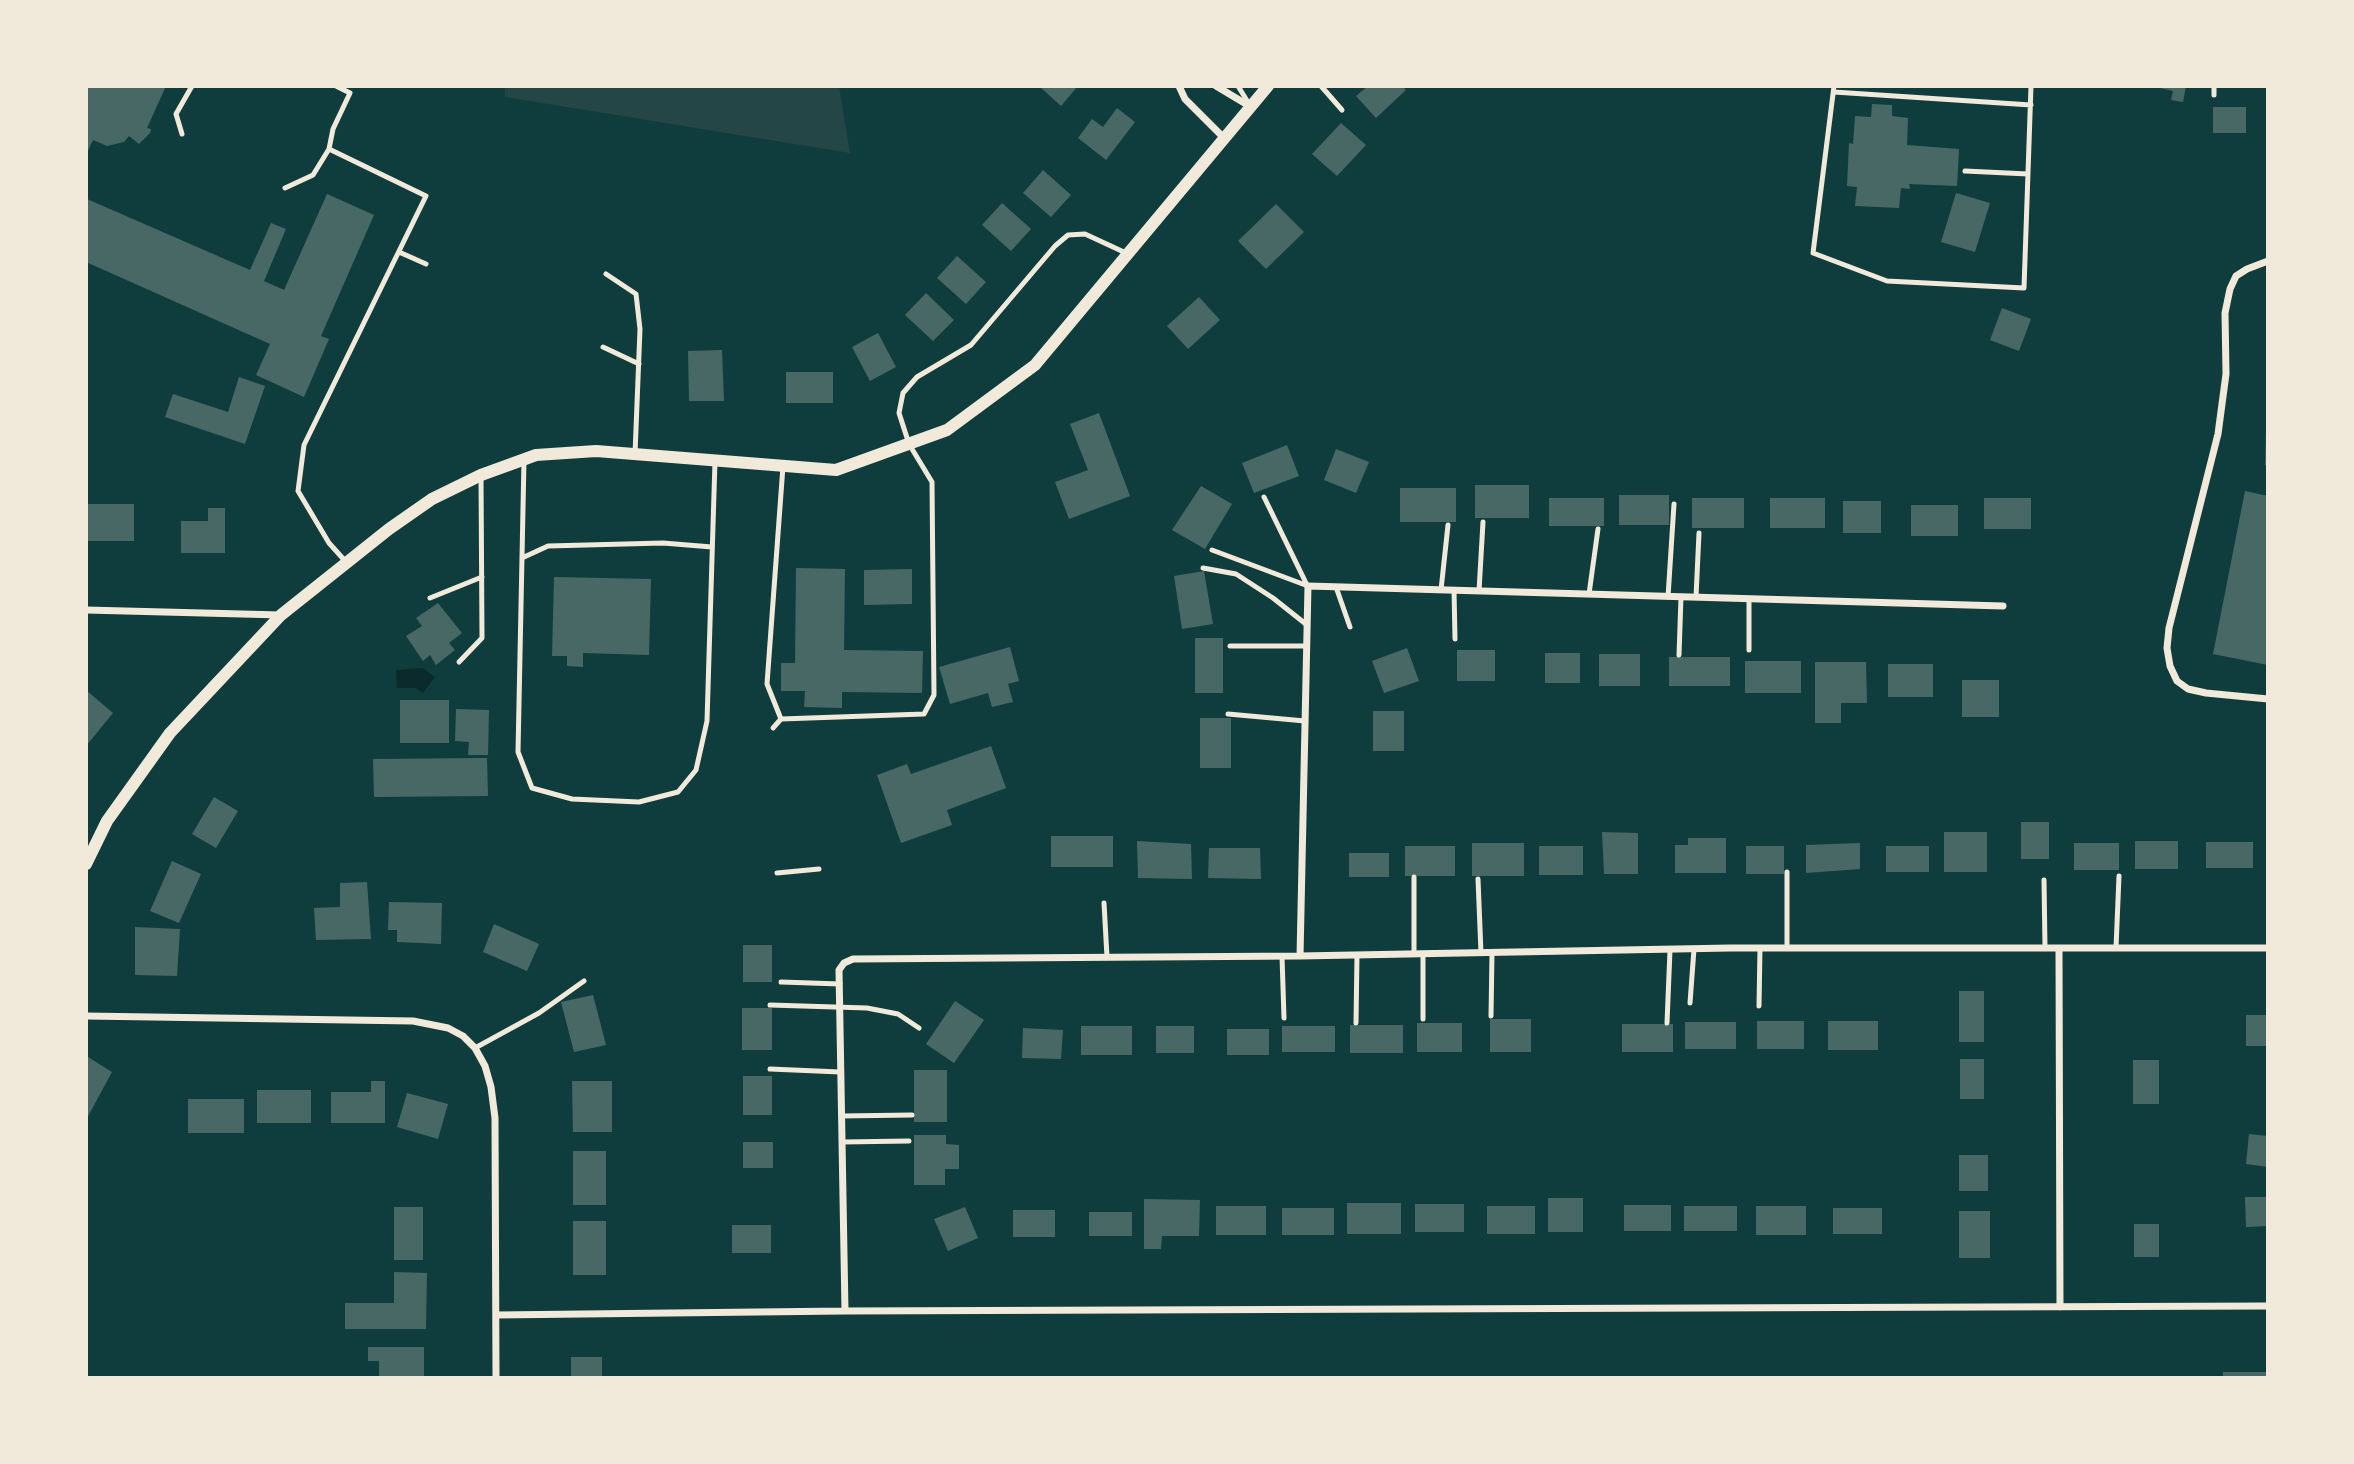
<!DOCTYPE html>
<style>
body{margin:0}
#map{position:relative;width:2354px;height:1464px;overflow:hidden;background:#0f3d3e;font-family:"Noto Sans",sans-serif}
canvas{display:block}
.frame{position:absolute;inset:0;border:88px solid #f1e9da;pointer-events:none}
</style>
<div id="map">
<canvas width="2354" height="1464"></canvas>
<div class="frame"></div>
</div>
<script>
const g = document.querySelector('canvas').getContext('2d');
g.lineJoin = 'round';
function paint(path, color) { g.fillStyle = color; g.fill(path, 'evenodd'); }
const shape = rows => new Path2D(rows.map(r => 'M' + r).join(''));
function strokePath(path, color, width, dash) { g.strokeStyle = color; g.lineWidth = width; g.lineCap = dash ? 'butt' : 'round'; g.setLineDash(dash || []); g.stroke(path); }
const green = shape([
 [505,86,839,86,850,153,505,97]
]);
const water = shape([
 [423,668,435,677,423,693,415,688,397,688,396,670]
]);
const building = shape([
 [86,86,166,86,147,128,151,129,150,133,139,144,129,136,124,142,107,146,93,140,86,155],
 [1039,86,1078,86,1061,106],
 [1368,86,1402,86,1406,90,1376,118,1356,96],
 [2151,86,2186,86,2183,102,2171,100,2173,91],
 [1872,104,1892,105,1892,116,1908,118,1907,145,1959,149,1957,186,1909,184,1910,189,1901,188,1899,208,1855,206,1857,187,1847,186,1849,143,1853,144,1855,116,1871,117],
 [2213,107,2246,107,2246,133,2213,133],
 [1117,108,1135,122,1106,160,1078,138,1092,119,1103,127],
 [1341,123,1366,145,1337,176,1312,154],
 [1043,170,1071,195,1051,217,1023,193],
 [1956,193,1990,203,1975,252,1941,242],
 [327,194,374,215,321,336,329,339,304,397,256,375,270,344,86,262,87,199,250,270,271,223,286,229,264,281,284,290],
 [1002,203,1031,229,1011,251,982,225],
 [1276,204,1304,232,1266,269,1238,241],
 [957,256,986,282,966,304,937,278],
 [926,293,954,320,933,341,905,315],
 [1199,297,1220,320,1188,349,1167,326],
 [2002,308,2031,319,2019,351,1990,340],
 [878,333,896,367,870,381,852,347],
 [722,350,724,401,689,401,688,351],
 [786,372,833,372,833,403,786,403],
 [239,377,265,386,245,444,165,417,173,394,228,412],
 [1099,413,1130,496,1069,519,1055,482,1088,470,1070,424],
 [2266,430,2268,430,2268,466,2265,465],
 [1287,445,1299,476,1254,493,1242,463],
 [1336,449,1369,462,1356,493,1324,480],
 [1475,485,1529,485,1529,518,1475,518],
 [1201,486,1232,504,1205,549,1172,530],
 [1400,488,1456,488,1456,522,1400,522],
 [2245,491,2268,496,2268,665,2213,654],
 [1619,495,1669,495,1669,525,1619,525],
 [1549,498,1604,498,1604,526,1549,526],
 [1692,498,1744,498,1744,528,1692,528],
 [1770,498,1825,498,1825,528,1770,528],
 [1984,498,2031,498,2031,529,1984,529],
 [1843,501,1881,501,1881,533,1843,533],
 [86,504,134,504,134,541,86,541],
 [1911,505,1958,505,1958,536,1911,536],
 [208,508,225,508,225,553,181,553,181,521,208,521],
 [796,568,845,569,844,650,923,651,922,693,842,692,842,708,804,707,805,691,781,691,781,663,795,663],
 [912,569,912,604,864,605,864,570],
 [1204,571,1213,624,1182,629,1174,576],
 [554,577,651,579,649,655,583,653,583,667,567,666,567,656,552,656],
 [438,603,462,633,449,643,455,650,436,665,430,655,423,661,406,636,422,626,416,618],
 [1195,638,1223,638,1223,693,1195,693],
 [1010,647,1019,681,1008,684,1013,702,992,707,988,693,950,704,939,667],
 [1407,648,1419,681,1384,693,1372,661],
 [1457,650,1495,650,1495,681,1457,681],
 [1545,653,1580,653,1580,683,1545,683],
 [1599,654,1640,654,1640,686,1599,686],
 [1669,657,1730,657,1730,686,1669,686],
 [1745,661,1801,661,1801,693,1745,693],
 [1815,662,1866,662,1867,703,1841,703,1841,723,1815,723],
 [1888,664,1933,664,1933,697,1888,697],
 [1962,680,1999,680,1999,717,1962,717],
 [86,690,113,713,86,746],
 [400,700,449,700,449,743,400,743],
 [456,709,489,710,488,755,468,755,469,742,455,741],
 [1373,711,1404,711,1404,751,1373,751],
 [1200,718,1231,718,1231,768,1200,768],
 [991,746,1006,788,947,810,952,825,901,843,877,775,907,764,911,774],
 [487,758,488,796,374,797,373,759],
 [214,797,238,811,216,848,192,834],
 [2021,822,2049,822,2049,859,2021,859],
 [1602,832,1638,833,1638,874,1604,874],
 [1944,832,1987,832,1987,872,1944,872],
 [1051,836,1113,836,1113,867,1051,867],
 [1688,838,1726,838,1726,873,1675,873,1675,845,1688,845],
 [1137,841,1191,844,1192,879,1138,878],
 [2135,841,2178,841,2178,869,2135,869],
 [2206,842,2253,842,2253,868,2206,868],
 [1472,843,1524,843,1524,876,1472,876],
 [1860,843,1860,869,1806,873,1806,845],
 [2074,843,2119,843,2119,870,2074,870],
 [1405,846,1455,846,1455,876,1405,876],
 [1539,846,1583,846,1583,875,1539,875],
 [1746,846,1784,846,1784,874,1746,874],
 [1886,846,1929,846,1929,872,1886,872],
 [1209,848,1260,848,1261,879,1208,878],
 [1349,853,1389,853,1389,877,1349,877],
 [172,861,201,874,179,923,150,911],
 [367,882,371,939,316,940,314,908,340,907,340,883],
 [389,902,442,903,441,944,397,942,397,930,388,930],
 [494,924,539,944,527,971,483,952],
 [135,927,180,929,177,976,135,975],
 [743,945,772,945,772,982,743,982],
 [1959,991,1984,991,1984,1042,1959,1042],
 [593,995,606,1045,574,1052,561,1002],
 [955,1001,984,1020,954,1063,926,1044],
 [742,1008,772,1008,772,1050,742,1050],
 [2246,1015,2268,1015,2268,1046,2246,1046],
 [1490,1019,1531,1019,1531,1052,1490,1052],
 [1757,1021,1804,1021,1804,1049,1757,1049],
 [1828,1021,1878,1021,1878,1050,1828,1050],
 [1685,1022,1736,1022,1736,1049,1685,1049],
 [1417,1023,1462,1023,1462,1052,1417,1052],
 [1622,1024,1673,1024,1673,1052,1622,1052],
 [1350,1025,1403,1025,1403,1053,1350,1053],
 [1081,1026,1132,1026,1132,1055,1081,1055],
 [1156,1026,1194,1026,1194,1053,1156,1053],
 [1282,1026,1335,1026,1335,1052,1282,1052],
 [1023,1028,1063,1030,1061,1059,1022,1058],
 [1227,1029,1269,1029,1269,1055,1227,1055],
 [88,1057,112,1072,86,1120,86,1061],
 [1960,1059,1984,1059,1984,1099,1960,1099],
 [2133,1060,2159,1060,2159,1104,2133,1104],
 [914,1070,947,1070,947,1122,914,1122],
 [743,1076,772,1076,772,1115,743,1115],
 [371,1081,385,1081,385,1123,331,1123,331,1092,371,1092],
 [572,1081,612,1081,612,1132,573,1132],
 [257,1090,311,1090,311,1123,257,1123],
 [407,1093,448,1104,438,1139,397,1127],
 [188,1099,244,1099,244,1133,188,1133],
 [2249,1134,2268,1136,2268,1167,2246,1164],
 [914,1135,946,1135,946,1144,959,1145,959,1169,945,1169,945,1185,914,1185],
 [743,1142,773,1142,773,1168,743,1168],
 [573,1151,606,1151,606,1205,573,1205],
 [1959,1155,1988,1155,1988,1191,1959,1191],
 [2245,1197,2268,1197,2268,1226,2246,1227],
 [1548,1198,1583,1198,1583,1232,1548,1232],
 [1144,1199,1200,1200,1199,1236,1162,1236,1161,1249,1144,1249],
 [1347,1203,1401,1203,1401,1234,1347,1234],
 [1415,1204,1464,1204,1464,1232,1415,1232],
 [1624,1205,1671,1205,1671,1231,1624,1231],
 [1216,1206,1266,1206,1266,1235,1216,1235],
 [1487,1206,1535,1206,1535,1234,1487,1234],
 [1684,1206,1737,1206,1737,1231,1684,1231],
 [1756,1206,1806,1206,1806,1235,1756,1235],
 [394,1207,423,1207,423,1260,394,1260],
 [965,1207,978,1238,948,1251,934,1219],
 [1282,1208,1334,1208,1334,1235,1282,1235],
 [1833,1208,1882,1208,1882,1234,1833,1234],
 [1013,1210,1055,1210,1055,1237,1013,1237],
 [1959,1211,1990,1211,1990,1258,1959,1258],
 [1089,1212,1132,1212,1132,1236,1089,1236],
 [573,1221,606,1221,606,1275,573,1275],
 [2134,1224,2159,1224,2159,1257,2134,1257],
 [732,1225,771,1225,771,1253,732,1253],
 [394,1272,427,1273,426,1329,345,1329,345,1303,394,1303],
 [368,1347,424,1347,424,1378,379,1378,379,1361,368,1361],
 [571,1357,602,1357,602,1378,571,1378],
 [2223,1372,2268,1372,2268,1378,2223,1378]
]);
const service = shape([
 [1238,86,1249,104],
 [1321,86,1342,110],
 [1834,86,1813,253,1887,281,2024,288,2031,86],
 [1834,92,2031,105],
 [2214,95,2214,86],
 [182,134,176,114,192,86],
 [329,149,426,196,304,445,298,491,329,543,347,563],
 [1965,171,2028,174],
 [285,188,313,175,329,149,333,129,350,93,336,86],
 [399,252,426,264],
 [606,274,636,294,640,329,635,454],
 [603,347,639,364],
 [524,460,518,752,532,788,572,799,639,802,678,792,696,770,707,721,715,461],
 [783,466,767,684,781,719,924,714,934,695,932,482,909,444,899,413,903,393,917,377,971,345,1055,246,1068,235,1085,234,1126,253],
 [1264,497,1307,585],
 [1212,550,1308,586],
 [522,558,548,546,663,543,712,547],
 [1203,568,1236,574,1273,598,1307,625],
 [1336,587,1350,627],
 [1441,590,1448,525],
 [1454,590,1455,639],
 [1479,591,1483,522],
 [1589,594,1598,529],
 [1668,597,1674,504],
 [1696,597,1699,533],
 [430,598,482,577],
 [1749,599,1749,650],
 [1230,646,1307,646],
 [1679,655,1681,597],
 [459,662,482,638,481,475],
 [1228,714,1305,721],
 [773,728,781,719],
 [777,873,819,869],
 [1414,877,1414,954],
 [1478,879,1481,953],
 [2044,880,2045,948],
 [1104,903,1107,957],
 [1787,948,1787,872],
 [2116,948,2119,876],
 [1423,954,1423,1019],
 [1282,956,1284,1018],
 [781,982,840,984],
 [1690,1003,1694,949],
 [770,1005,867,1008,898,1014,919,1028],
 [1759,1006,1760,948],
 [1491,1016,1492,953],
 [1356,1023,1357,955],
 [1667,1023,1670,950],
 [475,1048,539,1013,584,981],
 [770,1069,840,1072],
 [841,1116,912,1115],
 [842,1142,909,1141]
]);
const minor = shape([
 [1179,86,1185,99,1224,138],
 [1216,86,1251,107],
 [2268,261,2247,269,2236,276,2230,289,2225,313,2226,374,2218,434,2169,628,2167,648,2170,666,2177,681,2188,689,2206,693,2268,699],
 [86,610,281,615],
 [2059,948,2060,1307],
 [1300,956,1308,586,2003,606],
 [86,1016,413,1021,448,1028,463,1036,475,1048,485,1066,491,1087,495,1118,496,1378],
 [845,1311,839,970,844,963,853,959,1300,956,1730,948,2268,948],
 [496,1315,845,1311,2268,1306]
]);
const tertiary = shape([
 [86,864,107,821,170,733,281,615,389,529,432,499,481,475,536,455,596,451,836,470,947,430,1035,365,1268,86]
]);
paint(green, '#244646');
paint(water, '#0a2a2b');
paint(building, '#486865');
strokePath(service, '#f1e9da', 5);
strokePath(minor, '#f1e9da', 7);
strokePath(tertiary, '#f1e9da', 12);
</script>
